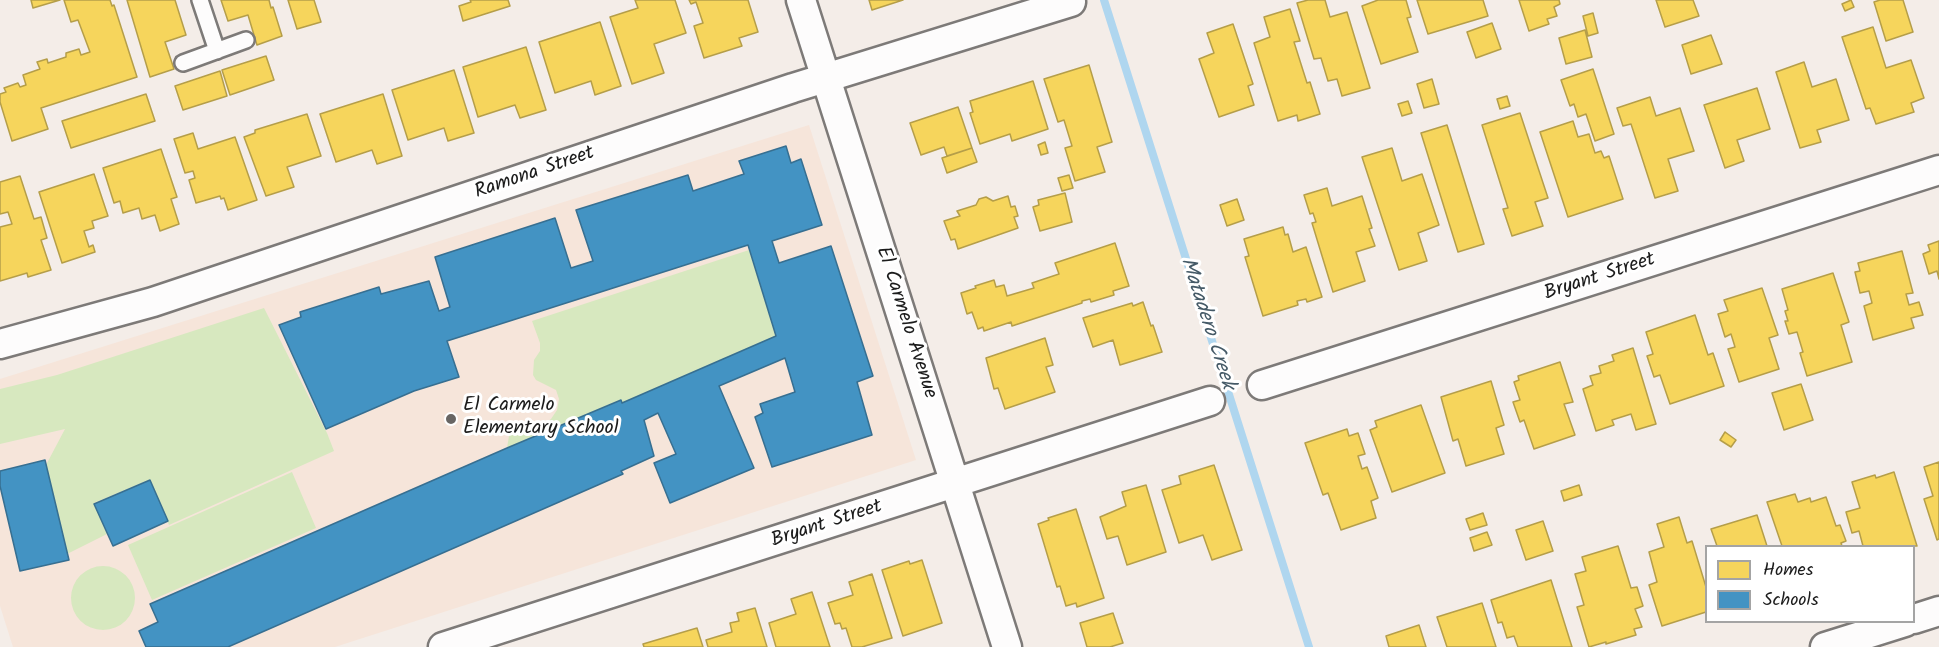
<!DOCTYPE html>
<style>
body{margin:0}
#map{position:relative;width:1939px;height:647px;overflow:hidden;background:#f4ede8;font-family:Kalam,sans-serif}
canvas{display:block}
.legend{position:absolute;left:1705px;top:545px;width:210px;height:78px;box-sizing:border-box;background:#fff;border:2px solid #a4a4a4;margin:0;padding:8px 10px;list-style:none;font-size:18px;color:#1c1c1c}
.legend li{display:flex;align-items:center;gap:12px;height:30px}
.legend b{width:30px;border:2px solid #a4a4a4}
</style>
<div id="map">
<canvas width="1939" height="647"></canvas>
<ul class="legend">
<li><b style="height:16px;background:#f6d55c"></b>Homes</li>
<li><b style="height:16px;background:#4393c3"></b>Schools</li>
</ul>
</div>
<script>
const g = document.querySelector('canvas').getContext('2d');
g.lineJoin = 'round';
function paint(path, color) { g.fillStyle = color; g.fill(path, 'evenodd'); }
const shape = rows => new Path2D(rows.map(r => 'M' + r).join(''));
function strokePath(path, color, width, dash) { g.strokeStyle = color; g.lineWidth = width; g.lineCap = dash ? 'butt' : 'round'; g.setLineDash(dash || []); g.stroke(path); }
function drawText(font, color, halo, rows, align = 'center') {
  g.font = font + ' Kalam,sans-serif'; g.lineWidth = 6; g.setLineDash([]); g.textBaseline = 'middle'; g.strokeStyle = halo; g.fillStyle = color; for (const [text, x, y, turn = 0] of rows) {
    g.save(); g.translate(x, y); g.rotate((+turn || 0) * Math.PI / 180); g.textAlign = isNaN(turn) ? turn : align; if (halo) g.strokeText(text, 0, 0); g.fillText(text, 0, 0); g.restore();
  }
}
const built = shape([
 [809,125,916,460,335,647,13,647,0,606,0,379]
]);
const green = shape([
 [749,250,776,336,622,403,620,400,507,448,509,436,519,426,543,425,551,419,557,410,559,399,556,390,536,380,533,375,534,360,540,351,540,343,532,321],
 [264,308,327,433,334,451,169,525,149,480,94,503,107,534,67,554,46,465,65,429,0,444,0,389,57,375],
 [292,472,316,528,152,600,128,545],
 '71 598a32 32 0 1 1 64 0a32 32 0 1 1-64 0Z'
]);
const homes = shape([
 [31,0,60,0,33,8,31,0],
 [64,0,110,0,112,6,114,5,137,77,41,108,48,129,12,141,0,102,0,94,6,92,4,88,18,83,20,87,26,85,23,75,40,69,37,62,47,59,48,63,66,57,66,53,79,49,81,55,90,52,78,20,71,22,64,0],
 [127,0,175,0,186,35,165,42,174,69,150,77,127,0],
 [221,0,269,0,271,8,273,7,282,36,257,45,248,15,228,21,221,0],
 [288,0,314,0,321,22,297,29,288,0],
 [470,0,508,0,510,6,463,21,459,6,471,2,470,0],
 [635,0,675,0,686,33,654,44,664,73,632,84,610,17,638,8,635,0],
 [689,0,748,0,758,32,739,38,742,46,704,58,694,26,703,23,696,2,691,4,689,0],
 [869,0,903,0,872,10,869,0],
 [1308,0,1325,0,1330,17,1347,12,1370,88,1342,96,1337,79,1328,81,1321,58,1314,59,1297,3,1308,0],
 [1378,0,1406,0,1411,17,1407,18,1418,52,1381,64,1362,6,1378,0],
 [1417,0,1483,0,1488,16,1428,34,1417,0],
 [1519,0,1559,0,1560,4,1554,7,1557,16,1547,19,1549,24,1529,31,1519,0],
 [1656,0,1693,0,1699,16,1665,27,1656,0],
 [1851,0,1854,7,1845,11,1842,4,1851,0],
 [1880,0,1903,0,1913,32,1886,41,1874,2,1880,0],
 [1290,9,1300,41,1294,42,1307,83,1310,82,1320,114,1298,121,1297,115,1278,121,1254,43,1270,37,1264,17,1290,9],
 [1593,13,1598,33,1588,36,1583,16,1593,13],
 [600,22,621,86,595,95,591,81,555,93,539,42,600,22],
 [1492,23,1501,49,1476,58,1467,32,1492,23],
 [1233,24,1253,84,1248,86,1254,105,1219,117,1199,59,1214,53,1207,33,1233,24],
 [1873,27,1886,68,1911,60,1924,98,1911,103,1914,112,1876,124,1870,108,1866,109,1842,37,1873,27],
 [1585,30,1592,57,1566,64,1559,38,1585,30],
 [1711,35,1722,64,1691,74,1682,45,1711,35],
 [526,47,546,110,520,118,515,105,478,117,463,67,526,47],
 [266,56,274,80,230,95,222,70,266,56],
 [1804,62,1812,87,1836,79,1849,120,1817,130,1821,142,1800,148,1776,72,1804,62],
 [1089,65,1112,142,1097,147,1105,172,1075,181,1065,148,1072,146,1064,120,1058,122,1044,79,1089,65],
 [1593,69,1614,134,1595,141,1586,114,1578,117,1574,104,1570,106,1561,80,1593,69],
 [454,70,474,133,448,141,444,128,408,140,392,90,454,70],
 [220,71,227,96,183,110,175,86,220,71],
 [1432,79,1439,104,1424,108,1417,84,1432,79],
 [1033,81,1048,129,1012,141,1010,134,980,144,970,113,973,112,970,101,1033,81],
 [1757,88,1770,129,1737,140,1744,161,1725,168,1704,105,1757,88],
 [146,94,155,121,71,148,62,121,146,94],
 [383,94,402,156,377,164,372,150,336,162,320,114,383,94],
 [1507,96,1510,106,1500,109,1497,99,1507,96],
 [1650,97,1656,116,1680,108,1694,151,1668,159,1678,191,1655,198,1631,124,1623,126,1617,108,1650,97],
 [1408,101,1412,113,1402,116,1398,104,1408,101],
 [958,107,972,148,947,156,944,147,921,155,910,123,958,107],
 [1520,113,1548,198,1535,202,1543,226,1512,236,1503,209,1508,208,1482,125,1520,113],
 [307,114,321,156,287,167,294,187,266,196,244,137,255,133,255,130,307,114],
 [1573,121,1578,137,1589,134,1595,153,1601,151,1604,158,1609,156,1623,199,1568,217,1540,132,1573,121],
 [1447,125,1484,244,1458,252,1421,133,1447,125],
 [193,133,198,149,235,137,257,200,228,210,224,198,221,199,220,196,196,203,189,180,195,178,193,171,185,173,174,139,193,133],
 [1045,142,1048,153,1041,155,1038,145,1045,142],
 [972,148,977,162,947,173,942,158,972,148],
 [1392,148,1402,181,1422,174,1439,225,1418,233,1427,261,1399,270,1362,157,1392,148],
 [161,149,177,197,171,199,179,224,160,231,155,215,142,219,139,208,123,213,120,201,114,203,103,168,161,149],
 [94,174,108,216,92,221,94,228,84,231,89,247,93,245,95,252,62,263,39,192,94,174],
 [1069,175,1073,188,1062,191,1058,178,1069,175],
 [20,176,34,219,41,217,47,238,41,240,51,270,28,277,27,273,0,281,0,227,12,224,8,212,0,214,0,182,20,176],
 [1327,188,1332,206,1362,196,1372,228,1369,229,1375,246,1356,252,1365,281,1333,292,1312,223,1316,222,1313,213,1310,214,1304,195,1327,188],
 [1065,193,1072,222,1040,231,1033,207,1039,205,1038,200,1065,193],
 [1008,196,1011,207,1015,206,1018,216,1014,217,1018,228,958,249,955,239,951,240,944,221,960,216,957,211,976,205,979,199,986,197,993,201,1008,196],
 [1237,199,1244,220,1227,226,1220,205,1237,199],
 [1283,227,1285,235,1288,234,1293,252,1306,247,1322,297,1307,302,1306,299,1297,301,1298,305,1263,316,1245,257,1249,256,1244,239,1283,227],
 [1939,241,1939,279,1937,271,1929,274,1923,254,1930,251,1928,245,1939,241],
 [1115,243,1129,286,1113,291,1114,295,1091,302,1090,299,1082,301,1082,303,1012,326,1011,322,984,331,983,327,978,329,972,312,967,314,961,293,976,288,975,286,994,280,996,287,1004,285,1007,296,1034,288,1032,283,1059,274,1055,263,1115,243],
 [1902,251,1913,293,1906,294,1909,305,1919,302,1923,315,1911,318,1914,328,1873,340,1864,306,1872,303,1869,291,1860,293,1855,272,1860,271,1858,263,1902,251],
 [1833,273,1849,322,1841,325,1852,362,1807,376,1800,353,1803,352,1797,332,1789,334,1785,321,1788,321,1785,311,1788,310,1782,289,1833,273],
 [1762,288,1778,335,1769,338,1779,369,1739,382,1728,349,1735,347,1731,334,1725,337,1718,314,1728,311,1724,300,1762,288],
 [1143,302,1151,326,1153,325,1162,352,1120,365,1113,340,1093,347,1083,318,1132,303,1133,306,1143,302],
 [1695,315,1708,355,1713,353,1724,386,1670,404,1660,375,1654,377,1647,356,1653,354,1646,332,1695,315],
 [1045,338,1053,365,1046,367,1055,392,1005,409,998,388,994,389,986,358,1045,338],
 [1633,348,1656,424,1636,430,1631,414,1612,420,1614,425,1596,431,1583,389,1593,385,1590,376,1601,373,1599,366,1614,361,1612,355,1633,348],
 [1560,362,1573,402,1564,404,1575,435,1534,449,1524,420,1520,422,1513,402,1520,400,1514,382,1519,380,1518,376,1560,362],
 [1491,381,1504,425,1496,428,1504,454,1466,466,1458,439,1453,441,1441,397,1491,381],
 [1801,384,1813,420,1784,430,1772,393,1801,384],
 [1421,405,1445,473,1392,492,1370,430,1377,427,1375,421,1421,405],
 [1347,429,1349,436,1358,433,1365,454,1358,456,1362,469,1367,467,1378,498,1371,501,1376,518,1341,530,1328,493,1323,495,1305,443,1347,429],
 [1725,432,1736,440,1731,447,1720,440,1725,432],
 [1939,462,1939,539,1937,540,1924,499,1933,496,1924,467,1939,462],
 [1214,465,1242,550,1212,560,1203,535,1179,543,1162,490,1181,484,1179,476,1214,465],
 [1894,472,1917,546,1863,546,1859,531,1852,533,1846,512,1860,508,1852,482,1875,475,1876,478,1894,472],
 [1146,485,1166,552,1127,565,1118,536,1107,539,1100,517,1126,506,1122,492,1146,485],
 [1579,485,1582,495,1564,501,1561,491,1579,485],
 [1795,494,1798,502,1810,498,1811,502,1826,497,1836,526,1840,525,1846,541,1841,543,1842,546,1782,546,1767,502,1795,494],
 [1076,509,1104,598,1077,607,1076,603,1066,606,1060,586,1057,587,1038,524,1049,520,1048,518,1076,509],
 [1483,513,1487,525,1470,530,1466,519,1483,513],
 [1757,515,1767,546,1717,546,1711,529,1757,515],
 [1679,517,1687,543,1692,541,1706,587,1706,612,1662,626,1649,585,1657,582,1649,552,1664,547,1657,524,1679,517],
 [1543,521,1553,551,1526,560,1516,530,1543,521],
 [1487,532,1492,545,1474,551,1470,538,1487,532],
 [1618,546,1631,588,1637,587,1643,606,1635,609,1642,627,1634,629,1636,635,1606,644,1606,642,1589,647,1577,607,1584,605,1575,574,1586,571,1582,557,1618,546],
 [922,560,942,623,903,636,882,570,909,561,910,564,922,560],
 [872,574,892,638,862,647,852,647,846,628,842,629,840,623,835,624,828,603,853,595,849,582,872,574],
 [1551,580,1572,647,1518,647,1514,636,1507,638,1502,622,1498,623,1491,600,1551,580],
 [812,592,830,647,776,647,769,623,796,614,791,599,812,592],
 [1482,603,1496,647,1447,647,1437,617,1482,603],
 [755,608,767,647,708,647,706,640,732,632,730,623,739,621,737,613,755,608],
 [1113,613,1123,643,1110,647,1087,647,1080,623,1113,613],
 [1419,625,1426,647,1389,647,1386,636,1419,625],
 [697,628,703,647,644,647,643,644,697,628]
]);
const schools = shape([
 [786,146,791,163,801,159,822,225,772,241,779,263,831,246,873,376,857,382,872,435,772,467,755,417,763,413,760,404,795,392,785,358,719,386,754,468,670,503,654,463,676,454,658,413,644,420,654,456,621,471,623,474,228,647,146,647,139,631,158,622,150,604,507,448,621,400,622,403,776,336,748,245,447,341,459,377,414,391,326,429,279,325,301,317,300,312,379,287,381,294,429,281,439,311,450,307,435,257,555,218,571,268,593,261,576,210,688,175,693,191,744,174,739,161,786,146],
 [45,460,69,560,20,571,0,486,0,471,45,460],
 [150,480,168,521,113,546,94,504,150,480]
]);
const stream = shape([
 [1104,0,1309,647]
]);
const lane = shape([
 [200,0,217,51],
 [183,63,246,40]
]);
const street = shape([
 [801,0,1007,647],
 [0,344,153,302,793,88,1071,2],
 [1262,385,1939,170],
 [1914,619,1939,611],
 [443,647,1210,401],
 [1825,647,1905,622]
]);
const markers = [
 [451,419,6,"#686563"]
];
const streetNames = [
 ["Ramona Street",535,174,-19],
 ["Bryant Street",1600,278,-18],
 ["El Carmelo Avenue",905,323,72],
 ["Bryant Street",827,525,-18]
];
const poiNames = [
 ["El Carmelo",463,407],
 ["Elementary School",463,430]
];
const waterNames = [
 ["Matadero Creek",1206,324,72]
];
paint(built, '#f6e5da');
paint(green, '#d7e8bf');
paint(homes, '#f6d55c');
strokePath(homes, '#b59e49', 1.5);
paint(schools, '#4393c3');
strokePath(schools, '#376f91', 1.5);
strokePath(stream, '#afd6ef', 8);
strokePath(lane, '#7d7a78', 20);
strokePath(street, '#7d7a78', 33);
strokePath(lane, '#fdfcfc', 15);
strokePath(street, '#fdfcfc', 28);
for (const [x, y, r, color] of markers) { const dot = new Path2D(); dot.arc(x, y, r, 0, 2 * Math.PI); g.fillStyle = color; g.fill(dot); strokePath(dot, '#fff', 2); }
drawText('20px', '#1c1c1c', '#fff', streetNames);
drawText('20px', '#1c1c1c', '#fff', poiNames, 'left');
drawText('italic 21px', '#455a67', '#fff', waterNames);
</script>
